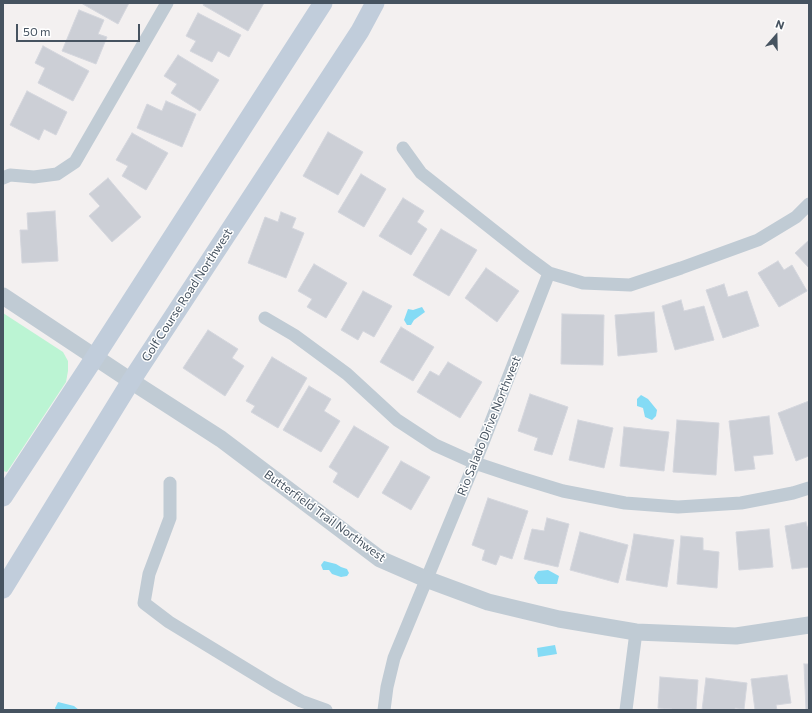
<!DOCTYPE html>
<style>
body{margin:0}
#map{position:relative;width:812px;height:713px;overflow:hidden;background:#f3f0f0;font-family:Commissioner,sans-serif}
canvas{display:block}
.frame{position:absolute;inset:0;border:4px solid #465360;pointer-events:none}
.north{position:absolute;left:756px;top:16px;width:40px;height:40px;-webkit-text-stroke:3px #fff;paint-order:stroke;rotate:20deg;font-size:11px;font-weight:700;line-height:16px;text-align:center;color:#465360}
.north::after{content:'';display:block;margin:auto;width:14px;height:18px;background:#465360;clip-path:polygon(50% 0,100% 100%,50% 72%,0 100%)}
.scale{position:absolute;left:16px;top:24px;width:124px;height:18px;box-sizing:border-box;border:2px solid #465360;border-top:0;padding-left:5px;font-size:12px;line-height:14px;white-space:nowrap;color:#465360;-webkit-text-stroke:3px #fff;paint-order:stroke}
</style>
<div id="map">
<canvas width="812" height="713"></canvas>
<div class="frame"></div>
<div class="north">N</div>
<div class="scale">50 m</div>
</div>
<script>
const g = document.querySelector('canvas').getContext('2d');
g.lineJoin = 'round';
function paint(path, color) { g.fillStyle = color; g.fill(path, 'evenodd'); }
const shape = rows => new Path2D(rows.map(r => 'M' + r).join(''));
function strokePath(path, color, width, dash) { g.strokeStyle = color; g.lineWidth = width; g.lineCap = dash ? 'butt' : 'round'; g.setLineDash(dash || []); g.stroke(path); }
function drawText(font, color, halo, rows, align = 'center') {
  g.font = font + ' Commissioner,sans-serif'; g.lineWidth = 3; g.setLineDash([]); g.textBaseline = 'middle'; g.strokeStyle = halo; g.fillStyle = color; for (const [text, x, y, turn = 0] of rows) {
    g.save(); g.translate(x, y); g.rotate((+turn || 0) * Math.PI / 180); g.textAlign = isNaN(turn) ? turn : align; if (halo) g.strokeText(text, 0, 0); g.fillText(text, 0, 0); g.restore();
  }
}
const green = shape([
 [3,313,63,352,68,361,68,371,66,382,7,472,3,471]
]);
const water = shape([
 [422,307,425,312,414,320,411,325,407,325,404,320,408,309,413,310],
 [641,395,648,399,657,410,656,416,652,420,645,417,643,408,637,406,637,399],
 [324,561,336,564,341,567,347,569,349,573,347,576,341,577,332,574,329,570,323,570,321,565],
 [548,570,559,576,557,584,538,584,534,578,535,575,538,571],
 [555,645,557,654,538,657,537,648],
 [58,702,74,706,79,710,56,710,55,708]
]);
const building = shape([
 [81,3,129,3,118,24,81,3],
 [204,3,264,3,248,31,203,5,204,3],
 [79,10,104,20,98,34,107,37,96,64,62,51,79,10],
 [198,13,241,35,229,57,218,51,212,62,190,51,196,41,186,36,198,13],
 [43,46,89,71,73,101,38,83,45,68,35,63,43,46],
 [178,55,219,80,200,111,171,93,177,84,164,76,178,55],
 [27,91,67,112,56,135,44,129,39,140,10,125,27,91],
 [166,101,196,114,182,147,137,128,147,104,162,111,166,101],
 [328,132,363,152,338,195,303,176,328,132],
 [132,133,168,153,146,190,122,176,128,166,116,160,132,133],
 [361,174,386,189,364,227,338,212,361,174],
 [108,178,141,217,112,242,89,216,100,206,89,194,108,178],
 [403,198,424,211,417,222,427,229,411,255,379,236,403,198],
 [55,211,58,261,22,263,20,230,28,230,27,213,55,211],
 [281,212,296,218,292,228,304,233,286,278,248,263,265,217,278,222,281,212],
 [441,229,477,250,449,296,413,275,441,229],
 [809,240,809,268,795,253,809,240],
 [778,261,784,270,792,265,807,291,779,307,758,273,778,261],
 [314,264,347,283,326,318,307,307,312,299,298,291,314,264],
 [486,268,519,291,497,322,465,298,486,268],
 [724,284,728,297,747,291,759,326,723,338,706,290,724,284],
 [363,291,392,306,374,337,363,331,358,340,341,330,363,291],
 [681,300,684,311,704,306,714,340,675,350,662,306,681,300],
 [654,312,657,352,618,356,615,315,654,312],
 [562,314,604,315,603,365,561,364,562,314],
 [401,327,434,347,413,381,380,362,401,327],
 [208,330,238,349,232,358,244,366,225,396,183,368,208,330],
 [272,357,307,378,278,428,251,412,255,406,246,401,272,357],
 [448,362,482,382,460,418,417,392,430,371,439,376,448,362],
 [309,386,331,399,324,411,340,421,321,452,283,430,309,386],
 [530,394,568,407,552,455,534,450,538,438,518,431,530,394],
 [809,401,809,456,796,461,778,413,809,401],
 [769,416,773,454,753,456,755,469,735,471,729,421,769,416],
 [578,420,613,428,604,468,569,460,578,420],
 [677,420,719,423,716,475,673,472,677,420],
 [354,426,389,447,358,498,333,482,338,473,329,467,354,426],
 [624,427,669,432,664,471,620,466,624,427],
 [401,461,430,477,411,510,382,493,401,461],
 [488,498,528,511,512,559,500,555,496,565,482,560,485,550,472,545,488,498],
 [547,518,569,524,558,567,524,559,532,529,544,531,547,518],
 [806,522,809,534,809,567,792,569,785,526,806,522],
 [769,529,773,567,739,570,736,532,769,529],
 [580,532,628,545,618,583,570,570,580,532],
 [634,534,674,540,667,587,626,580,634,534],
 [681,536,703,538,703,550,719,552,717,588,677,584,681,536],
 [804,664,809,664,809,710,806,710,804,664],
 [787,675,791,703,776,705,777,710,755,710,751,679,787,675],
 [660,677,698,680,696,710,672,710,672,709,658,708,660,677],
 [706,678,747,683,744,709,735,708,735,710,702,710,706,678]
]);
const minor = shape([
 [403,148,421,173,526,256,549,273,583,283,630,285,681,268,758,240,796,217,809,204],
 [3,178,10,175,34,177,57,174,75,162,167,3],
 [265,318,294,335,347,374,397,420,435,445,475,463,514,476,563,491,625,503,678,507,741,503,793,493,809,488],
 [170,483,170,518,149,574,144,603,169,622,274,686,301,701,326,710],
 [384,710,387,687,394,658,482,445,549,273],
 [626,710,636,632]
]);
const tertiary = shape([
 [3,296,131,381,221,439,380,559,426,579,488,602,559,619,636,632,736,636,809,625]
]);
const secondary = shape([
 [3,497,95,357,323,3],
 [3,589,131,381,360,31,375,3]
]);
const streetNames = [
 ["Golf Course Road Northwest",187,295,-57],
 ["Rio Salado Drive Northwest",489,426,-68],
 ["Butterfield Trail Northwest",325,516,36]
];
paint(green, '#bbf4d3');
paint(water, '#84dbf5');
paint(building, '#cccfd6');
strokePath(building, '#d4d6dd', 1);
strokePath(minor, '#c0cbd4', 13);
strokePath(tertiary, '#c0cbd4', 17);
strokePath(secondary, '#c1cddb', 19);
drawText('12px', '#465360', '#fff', streetNames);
</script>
